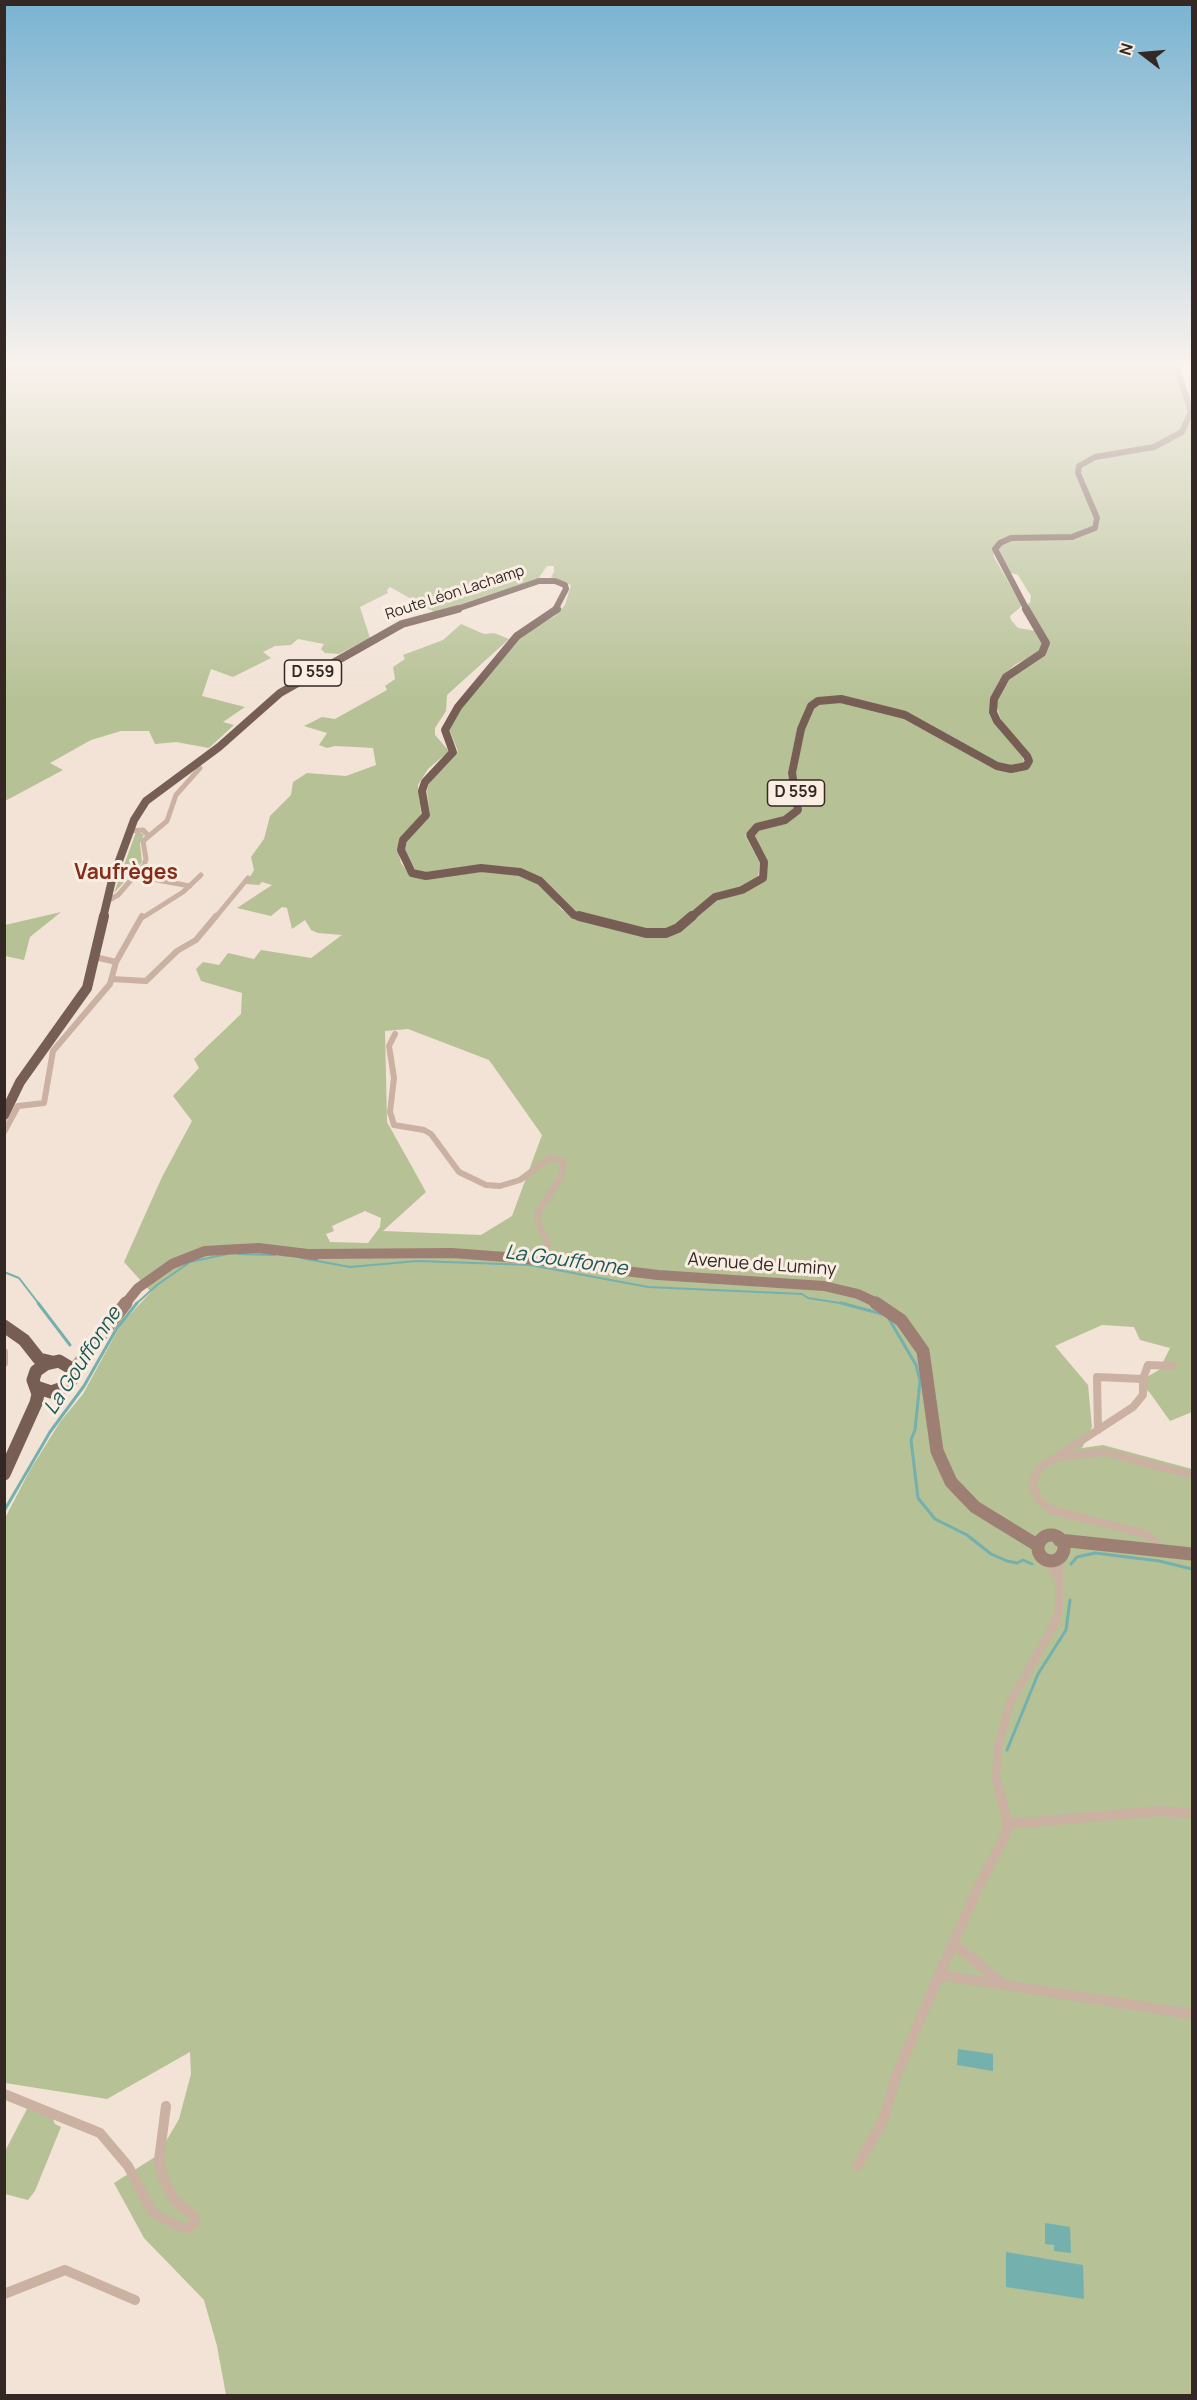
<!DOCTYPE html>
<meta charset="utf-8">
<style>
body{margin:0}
#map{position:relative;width:1197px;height:2400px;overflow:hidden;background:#f2e3d6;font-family:Manrope,sans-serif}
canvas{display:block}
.frame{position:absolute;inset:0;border:6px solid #342825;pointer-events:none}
.north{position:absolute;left:1113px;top:24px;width:60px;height:60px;-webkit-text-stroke:4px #faede2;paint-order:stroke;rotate:286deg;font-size:16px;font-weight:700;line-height:24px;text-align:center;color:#342825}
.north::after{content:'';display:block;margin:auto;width:21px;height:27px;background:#342825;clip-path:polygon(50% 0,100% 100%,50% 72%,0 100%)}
</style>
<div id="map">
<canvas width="1197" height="2400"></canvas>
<div class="frame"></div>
<div class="north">N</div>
</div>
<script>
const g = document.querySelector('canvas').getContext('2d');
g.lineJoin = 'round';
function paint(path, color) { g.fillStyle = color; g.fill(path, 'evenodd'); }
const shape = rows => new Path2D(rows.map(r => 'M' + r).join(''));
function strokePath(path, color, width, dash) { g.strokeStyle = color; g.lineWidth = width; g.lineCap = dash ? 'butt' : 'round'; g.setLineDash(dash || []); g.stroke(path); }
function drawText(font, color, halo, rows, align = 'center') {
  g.font = font + ' Manrope,sans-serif'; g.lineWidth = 6; g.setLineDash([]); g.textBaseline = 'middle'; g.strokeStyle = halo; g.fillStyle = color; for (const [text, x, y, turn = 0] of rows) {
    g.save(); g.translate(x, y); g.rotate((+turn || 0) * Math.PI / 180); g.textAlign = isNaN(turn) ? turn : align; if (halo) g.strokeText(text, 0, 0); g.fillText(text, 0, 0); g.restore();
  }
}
const green = shape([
 [5,365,1173,365,1188,412,1186,421,1179,431,1158,444,1099,455,1077,464,1076,476,1094,518,1092,527,1079,534,1002,539,993,546,994,557,1022,606,1010,616,1011,620,1018,628,1037,631,1043,643,1037,654,1016,664,1002,676,990,699,990,712,1023,756,1024,762,1005,767,918,718,820,698,797,729,788,773,794,810,788,815,754,825,745,835,760,863,758,877,740,888,712,895,681,922,657,931,577,913,543,880,510,867,481,865,426,874,416,871,405,850,407,841,430,815,427,791,429,783,458,751,449,729,467,699,523,635,555,616,565,605,571,585,551,577,554,572,554,566,547,566,538,579,436,613,390,587,387,590,388,593,360,607,370,638,339,654,325,653,321,649,324,644,298,639,291,645,275,646,263,652,271,658,233,677,211,669,202,696,245,707,223,722,234,725,209,748,176,742,155,744,149,731,121,731,91,740,50,763,63,770,5,801],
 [1192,420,1192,1412,1170,1421,1150,1393,1138,1382,1159,1370,1170,1348,1140,1340,1134,1327,1102,1325,1055,1346,1088,1385,1092,1427,1082,1448,1103,1445,1192,1469,1192,2395,226,2395,217,2346,204,2300,144,2238,114,2183,158,2155,179,2119,191,2074,190,2052,107,2099,5,2083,5,1518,30,1470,60,1422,83,1394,121,1324,151,1292,124,1262,162,1177,192,1121,173,1096,199,1068,194,1059,241,1014,242,993,201,981,196,969,203,962,219,965,228,953,254,959,261,950,311,958,342,935,318,933,311,930,305,920,292,929,287,908,282,907,271,916,237,908,272,885,262,882,259,885,246,884,254,870,251,857,264,839,270,816,291,795,293,782,307,773,346,776,376,765,373,748,335,746,327,748,319,745,327,733,304,726,322,717,335,719,387,690,385,686,395,679,393,667,405,659,403,655,443,640,461,624,484,634,494,633,509,639,447,695,446,711,435,728,435,735,449,751,428,769,418,785,421,814,398,851,401,863,410,875,463,871,518,873,544,887,561,909,572,917,657,936,711,902,765,879,767,862,753,839,755,831,801,811,795,778,804,730,814,706,829,700,904,716,995,767,1031,764,1003,726,996,705,1008,678,1045,654,1049,643,1027,604,1030,603,1031,596,1018,575,1008,572,997,552,998,547,1009,540,1073,538,1094,531,1099,526,1100,518,1080,469,1088,461,1162,445,1181,434],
 [408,1029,489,1060,542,1135,512,1216,481,1235,383,1231,426,1192,387,1122,385,1031],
 [365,1211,381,1218,380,1227,368,1243,330,1242,326,1234,334,1231,332,1226],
 [136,832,144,834,140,843,142,862,114,893],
 [61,912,30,937,24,960,5,956,5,925],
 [28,2107,52,2117,55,2124,61,2127,35,2191,28,2200,5,2194,4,2153]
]);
const water = shape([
 [958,2049,993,2054,993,2071,957,2065],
 [1045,2223,1070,2227,1071,2253,1054,2251,1054,2245,1045,2244],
 [1006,2252,1083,2265,1084,2299,1006,2287]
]);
const streamFar1 = shape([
 [238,1254,275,1255],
 [301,1258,350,1267,417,1261,530,1265,648,1287,802,1294,808,1298,846,1304],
 [4,1272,19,1278,39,1304],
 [136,1304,157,1285,190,1262,227,1254]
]);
const stream = shape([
 [38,1303,70,1345],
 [841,1303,882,1314],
 [889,1319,916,1365,920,1381,915,1430,911,1440,918,1498,935,1519,967,1535,991,1554,1007,1561,1017,1563,1023,1560,1032,1564],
 [4,1511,50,1432,84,1386,117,1328,137,1303],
 [1071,1564,1077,1557,1095,1553,1159,1561,1192,1569],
 [1007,1750,1038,1674,1066,1630,1070,1600]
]);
const streetFar3 = shape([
 [130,831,143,830,148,835],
 [135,876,190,886],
 [106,902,118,895,144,865,146,859,143,841,167,821,176,795,200,768],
 [142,918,183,892,201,875],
 [215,918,248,878]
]);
const streetFar2 = shape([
 [116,962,142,916],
 [112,979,146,981,177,951,196,940,216,916],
 [395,1034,389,1046,394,1078,390,1112,394,1125,424,1130,431,1134,459,1172,486,1185,500,1186,520,1180,551,1157,564,1162,561,1177,538,1212,537,1219,548,1244,541,1260],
 [4,1132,18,1106,44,1103,53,1051,110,984,116,962,95,957]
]);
const streetFar1 = shape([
 [4,1352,4,1363],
 [1143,1379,1143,1395,1133,1407,1041,1467,1032,1482,1038,1499,1051,1510,1142,1533,1154,1539,1158,1550],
 [1098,1430,1097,1377,1143,1379,1148,1365,1172,1366],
 [1060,1457,1104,1452,1192,1475],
 [1047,1559,1057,1578],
 [999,1790,996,1777,998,1746,1010,1703,1055,1623,1059,1610,1059,1559]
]);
const street = shape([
 [1008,1824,1161,1811,1192,1813],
 [954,1944,1002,1983],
 [939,1975,1192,2014],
 [4,2094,100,2133,128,2166,152,2212,179,2227,189,2228,195,2223,194,2216,175,2201,163,2177,159,2160,166,2106],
 [857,2166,883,2121,897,2074,939,1975,976,1892,1005,1836,1008,1824,999,1789],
 [4,2294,65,2270,135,2300]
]);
const secondaryFar1 = shape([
 [311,1254,452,1253,518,1258,658,1275,824,1286,858,1294,879,1304],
 [125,1304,138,1288,172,1264,205,1251,258,1248,316,1255]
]);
const secondary = shape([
 [876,1303,901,1320,923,1351,937,1451,951,1482,975,1507,1037,1545],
 [74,1370,126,1303],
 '1038 1548a13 13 0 1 1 26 0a13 13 0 1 1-26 0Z',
 [1059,1540,1192,1554]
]);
const primaryFar3 = shape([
 [454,610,539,581,555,581,565,585,566,589,555,610],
 [1027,610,995,549,1000,543,1011,538,1072,537,1095,528,1097,518,1078,473,1079,466,1095,457,1154,447,1182,432,1191,412,1176,365]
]);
const primaryFar2 = shape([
 [557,609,517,636,458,707,445,730,453,752,425,782,422,791,426,815,403,840,401,850,412,873,426,876,481,868,520,872,540,881,574,915,585,918],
 [103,918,112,880,134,820,146,801,219,747,280,693,402,624,458,609],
 [690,918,715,897,742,890,763,878,764,862,750,835,757,827,785,820,798,810,792,773,801,729,811,706,818,701,841,699,905,715,997,766,1011,769,1026,766,1029,761,1027,756,997,721,993,712,994,699,1006,677,1042,653,1046,643,1026,609]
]);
const primaryFar1 = shape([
 [579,916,646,933,666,933,678,928,692,916],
 [4,1115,20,1082,87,988,104,916]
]);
const primary = shape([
 [4,1326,24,1340,39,1359,52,1362],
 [4,1474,36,1403,38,1394,33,1380,36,1371,46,1364,59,1361,74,1370,71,1381,62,1388,51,1392,36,1387]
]);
const farStreetnames = [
 ["Route Léon Lachamp",455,593,-18]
];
const shields = [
 [313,673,57],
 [796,793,57]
];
const shieldNames = [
 ["D 559",313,673],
 ["D 559",796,793]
];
const streetNames = [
 ["Avenue de Luminy",762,1265,4]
];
const waterNames = [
 ["La Gouffonne",566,1261,8],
 ["La Gouffonne",83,1361,-57]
];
const quarterNames = [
 ["Vaufrèges",126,873]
];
paint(green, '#b6c196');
paint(water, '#74b1ae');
strokePath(streamFar1, '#74b1ae', 2);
strokePath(stream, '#74b1ae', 3);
strokePath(streetFar3, '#cab1a2', 5);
strokePath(streetFar2, '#cab1a2', 6);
strokePath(streetFar1, '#cab1a2', 8);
strokePath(street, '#cab1a2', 10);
strokePath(secondaryFar1, '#9e7f73', 10);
strokePath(secondary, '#9e7f73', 13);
strokePath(primaryFar3, '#775e55', 6);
strokePath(primaryFar2, '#775e55', 8);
strokePath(primaryFar1, '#775e55', 10);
strokePath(primary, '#775e55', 13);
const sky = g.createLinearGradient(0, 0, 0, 701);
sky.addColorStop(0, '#79b3d1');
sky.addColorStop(0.52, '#f9f2ed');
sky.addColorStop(1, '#f9f2ed00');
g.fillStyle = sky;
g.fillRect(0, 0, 1197, 701);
drawText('15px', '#342825', '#faede2', farStreetnames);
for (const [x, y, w] of shields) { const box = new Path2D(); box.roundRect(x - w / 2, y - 13, w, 26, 4.5); g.fillStyle = '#faede2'; g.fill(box); strokePath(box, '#342825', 1.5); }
drawText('bold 16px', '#342825', null, shieldNames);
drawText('18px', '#342825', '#faede2', streetNames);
drawText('italic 20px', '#185857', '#faede2', waterNames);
drawText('bold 21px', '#882b19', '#faede2', quarterNames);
</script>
